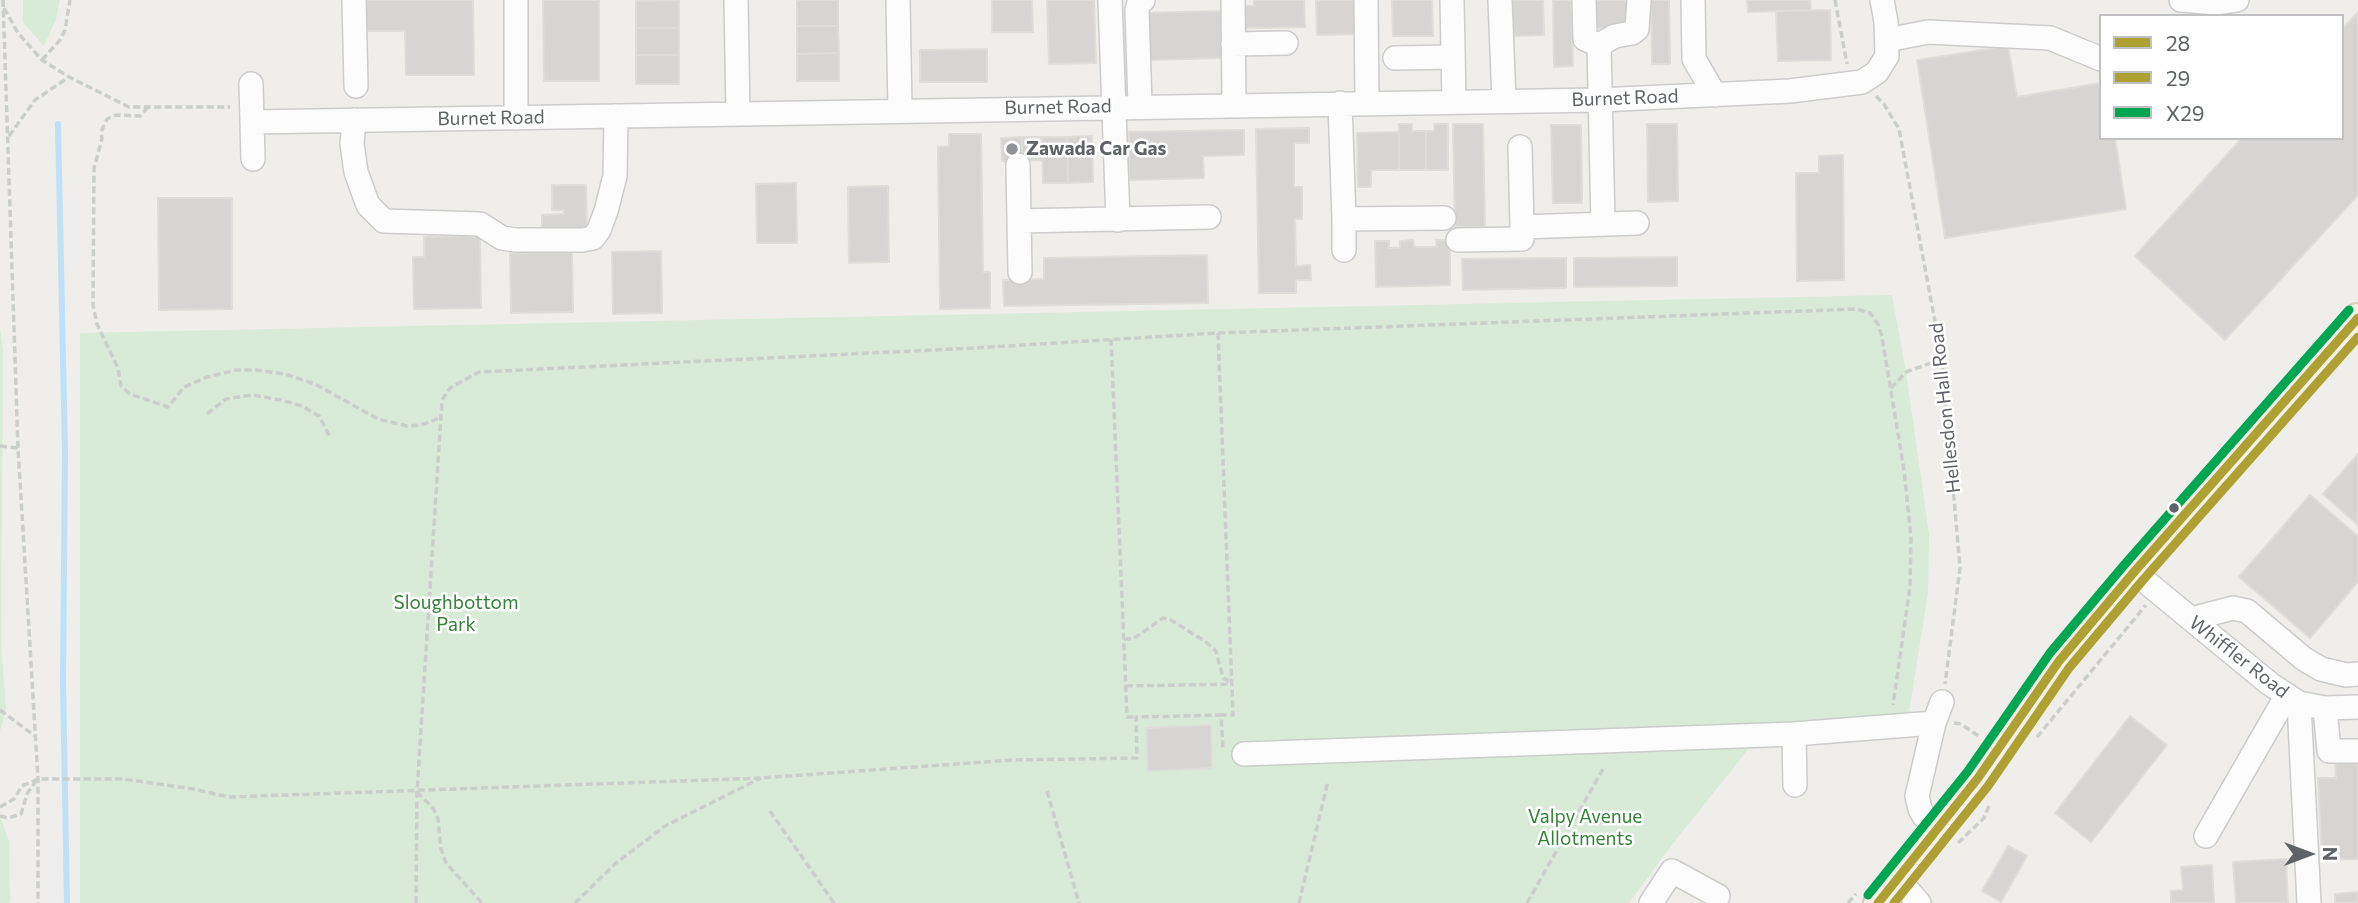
<!DOCTYPE html>
<style>
body{margin:0}
#map{position:relative;width:2358px;height:903px;overflow:hidden;background:#efeeea;font-family:Commissioner,sans-serif}
canvas{display:block}
.legend{position:absolute;left:2099px;top:14px;width:245px;height:126px;box-sizing:border-box;background:#fff;border:2px solid #bfc1c3;margin:0;padding:9px 12px;list-style:none;font-size:21px;color:#5f6368}
.legend li{display:flex;align-items:center;gap:14px;height:35px}
.legend b{width:35px;border:2px solid #bfc1c3}
.north{position:absolute;left:2274px;top:819px;width:70px;height:70px;-webkit-text-stroke:5px #fff;paint-order:stroke;rotate:90deg;font-size:19px;font-weight:700;line-height:28px;text-align:center;color:#5f6368}
.north::after{content:'';display:block;margin:auto;width:24px;height:32px;background:#5f6368;clip-path:polygon(50% 0,100% 100%,50% 72%,0 100%)}
</style>
<div id="map">
<canvas width="2358" height="903"></canvas>
<ul class="legend">
<li><b style="height:9px;background:#afa034"></b>28</li>
<li><b style="height:9px;background:#afa034"></b>29</li>
<li><b style="height:9px;background:#00a651"></b>X29</li>
</ul>
<div class="north">N</div>
</div>
<script>
const g = document.querySelector('canvas').getContext('2d');
g.lineJoin = 'round';
function paint(path, color) { g.fillStyle = color; g.fill(path, 'evenodd'); }
const shape = rows => new Path2D(rows.map(r => 'M' + r).join(''));
function strokePath(path, color, width, dash) { g.strokeStyle = color; g.lineWidth = width; g.lineCap = dash ? 'butt' : 'round'; g.setLineDash(dash || []); g.stroke(path); }
function drawText(font, color, halo, rows, align = 'center') {
  g.font = font + ' Commissioner,sans-serif'; g.lineWidth = 5; g.setLineDash([]); g.textBaseline = 'middle'; g.strokeStyle = halo; g.fillStyle = color; for (const [text, x, y, turn = 0] of rows) {
    g.save(); g.translate(x, y); g.rotate((+turn || 0) * Math.PI / 180); g.textAlign = isNaN(turn) ? turn : align; if (halo) g.strokeText(text, 0, 0); g.fillText(text, 0, 0); g.restore();
  }
}
const green = shape([
 [23,0,60,0,56,19,44,46,23,22],
 [1892,295,1906,372,1929,534,1928,593,1908,719,1754,742,1671,846,1629,903,80,903,80,333],
 [0,327,3,352,1,644,6,709,0,731],
 [0,816,9,841,10,902,7,903,0,903]
]);
const stream = shape([
 [58,124,65,452,63,682,67,903]
]);
const building = shape([
 [364,0,473,0,474,75,406,75,405,31,364,31,364,0],
 [543,0,599,0,599,81,544,81,543,0],
 [679,0,679,28,636,28,636,1,679,0],
 [797,0,838,0,838,26,797,26,797,0],
 [992,0,1032,0,1033,32,992,32,992,0],
 [1047,0,1094,0,1096,63,1049,64,1047,0],
 [1254,0,1304,0,1305,27,1244,28,1243,6,1254,6,1254,0],
 [1316,0,1358,0,1359,34,1317,35,1316,0],
 [1392,0,1432,0,1433,36,1393,36,1392,0],
 [1510,0,1543,0,1544,35,1512,36,1510,0],
 [1553,0,1571,0,1573,66,1554,67,1553,0],
 [1594,0,1629,0,1630,28,1595,28,1594,0],
 [1651,0,1669,0,1670,64,1652,64,1651,0],
 [1747,0,1810,0,1811,10,1748,12,1747,0],
 [1830,10,1831,60,1778,61,1776,11,1830,10],
 [1221,11,1223,58,1147,60,1146,13,1221,11],
 [2358,12,2358,195,2225,340,2135,256,2242,138,2342,138,2342,29,2358,12],
 [797,26,838,26,839,53,797,54,797,26],
 [636,28,679,28,679,55,636,55,636,28],
 [2008,46,2017,97,2101,83,2101,138,2115,138,2126,209,1945,238,1917,60,2008,46],
 [987,49,987,82,920,82,920,50,987,49],
 [839,53,839,81,797,81,797,54,839,53],
 [636,55,679,55,679,84,636,84,636,55],
 [1399,124,1412,124,1412,131,1426,131,1426,170,1399,170,1399,124],
 [1434,124,1448,124,1448,170,1426,170,1426,131,1434,131,1434,124],
 [1453,124,1483,124,1485,227,1455,227,1453,124],
 [1647,124,1677,124,1678,201,1648,202,1647,124],
 [1551,125,1581,125,1582,203,1553,203,1551,125],
 [1309,128,1309,143,1294,143,1294,187,1302,187,1302,219,1295,219,1296,266,1310,265,1311,280,1296,280,1296,293,1259,293,1256,129,1309,128],
 [1244,130,1244,155,1203,156,1204,178,1129,180,1129,132,1244,130],
 [1399,132,1399,170,1371,170,1371,187,1358,187,1357,133,1399,132],
 [949,134,981,134,983,272,990,272,990,308,940,309,938,147,949,146,949,134],
 [1092,136,1093,182,1068,183,1067,137,1092,136],
 [1022,137,1022,161,1002,161,1001,138,1022,137],
 [1022,137,1042,137,1042,160,1022,161,1022,137],
 [1042,137,1067,137,1068,183,1043,183,1042,137],
 [1843,155,1844,280,1797,281,1796,173,1819,173,1819,156,1843,155],
 [796,183,797,243,757,243,756,184,796,183],
 [552,185,586,185,587,233,542,233,542,215,564,214,564,210,552,210,552,185],
 [888,186,889,262,849,263,848,187,888,186],
 [158,198,232,198,232,309,159,310,158,198],
 [480,236,481,308,414,309,413,257,424,257,424,237,480,236],
 [1413,240,1414,247,1437,247,1436,240,1450,240,1450,285,1376,287,1375,241,1389,241,1389,248,1400,248,1400,241,1413,240],
 [661,251,662,313,613,314,612,252,661,251],
 [572,252,573,312,511,313,510,253,572,252],
 [1207,255,1208,303,1004,306,1003,280,1044,279,1044,258,1207,255],
 [1677,257,1677,286,1574,287,1574,258,1677,257],
 [1566,258,1566,288,1463,290,1462,259,1566,258],
 [2358,454,2358,525,2323,494,2358,454],
 [2310,495,2358,536,2358,582,2310,638,2239,577,2310,495],
 [2130,716,2167,745,2091,842,2055,813,2130,716],
 [1211,725,1212,768,1148,771,1146,728,1211,725],
 [2358,756,2358,859,2322,860,2318,778,2336,778,2335,757,2358,756],
 [2008,846,2027,856,2001,902,1982,891,2008,846],
 [2286,859,2288,903,2236,903,2233,862,2286,859],
 [2212,865,2214,903,2171,903,2171,891,2183,890,2181,867,2212,865],
 [2358,892,2358,903,2335,903,2335,894,2358,892]
]);
const path = shape([
 [3,0,18,448,38,779,38,903],
 [1835,0,1847,64],
 [4,8,18,33,42,60,69,77,129,107,230,107],
 [42,60,60,40,65,30,70,0],
 [1876,96,1884,104,1899,129,1942,359,1960,568,1945,684],
 [148,107,140,116,116,115,107,119,101,132,102,138,94,169,93,305,97,324,118,368,121,386,130,394,168,407,184,387,207,377,236,370,257,370,285,374,315,384,378,419,407,426,421,425,440,418],
 [9,136,35,100,69,77],
 [1218,333,1233,715,1221,715],
 [1111,339,1127,717,1136,717],
 [1891,388,1906,372,1942,359],
 [207,414,226,399,252,395,281,400,302,406,319,416,330,437],
 [0,446,18,448],
 [1124,639,1133,639,1163,618,1171,620,1206,642,1216,651,1223,678,1232,683],
 [1126,686,1230,684],
 [0,710,35,736],
 [1954,723,1961,724,1980,737],
 [2037,737,2146,605],
 [1047,791,1079,903],
 [417,792,433,808,438,819,441,849,446,863,482,903],
 [0,807,14,799,22,786,38,779,123,779,193,789,229,797,762,778,1012,760,1137,758,1136,717,1221,715,1223,749],
 [770,811,834,903],
 [0,816,8,818,21,814,27,794,36,781],
 [1958,843,1984,818,1990,803],
 [416,903,417,792,442,400,450,388,479,372,974,348,1218,333,1857,309,1870,313,1878,324,1882,337,1904,470,1911,538,1910,587,1893,705],
 [575,903,616,863,665,826,761,778],
 [1299,903,1328,781],
 [1527,903,1603,769],
 [1848,903,1856,894]
]);
const minor = shape([
 [354,0,356,86],
 [736,0,738,113],
 [898,0,900,110],
 [1110,0,1118,220],
 [1233,0,1234,104],
 [1366,0,1367,102],
 [1452,0,1454,101],
 [1500,0,1504,101],
 [1584,0,1585,39,1599,45],
 [1693,0,1694,59,1715,95],
 [2181,0,2217,3,2237,0],
 [1887,40,1928,32,2050,38,2101,59],
 [1233,44,1286,43],
 [1599,45,1603,223],
 [1599,45,1615,36,1632,33,1637,29,1639,0],
 [1395,58,1453,57],
 [251,84,253,159],
 [1340,103,1344,219,1444,218],
 [1140,106,1137,10,1139,3,1143,0],
 [516,118,516,0],
 [354,120,352,144,356,172,368,205,384,221,480,224,502,238,516,240,582,240,593,238,599,230,606,211,615,176,616,116],
 [252,122,1599,100,1790,91,1862,82,1877,72,1887,56,1886,22,1882,0],
 [1520,147,1522,227,1637,223],
 [1018,165,1020,272],
 [1344,219,1344,250],
 [1019,221,1209,217],
 [1458,240,1522,239,1522,227],
 [2134,572,2270,684,2299,703,2325,708,2358,707],
 [2191,619,2233,608,2247,611,2304,659,2321,669,2346,675,2358,674],
 [2299,703,2309,903],
 [2325,708,2329,751,2358,751],
 [1244,754,1794,734],
 [1795,785,1794,734,1934,723],
 [1939,829,1924,816,1920,809,1917,796,1934,723,1942,702],
 [2206,836,2287,695],
 [1898,879,1919,903],
 [1651,903,1672,871,1718,896]
]);
const major = shape([
 [1878,903,1978,778,2059,661,2134,572,2358,318]
]);
const bus1 = shape([
 [1878,903,1978,778,2059,661,2134,572,2358,318]
]);
const bus2 = shape([
 [1894,903,1988,786,2069,668,2143,580,2358,337]
]);
const bus3 = shape([
 [1868,895,1968,771,2050,653,2125,564,2349,310]
]);
const markers = [
 [1012,149,7,"#919496"],
 [2174,508,6,"#5f6368"]
];
const streetNames = [
 ["Burnet Road",1625,98,-2],
 ["Burnet Road",1058,107,-1],
 ["Burnet Road",491,118,-1],
 ["Hellesdon Hall Road",1945,408,-96],
 ["Whiffler Road",2239,657,38]
];
const poiNames = [
 ["Zawada Car Gas",1026,149]
];
const parkNames = [
 ["Sloughbottom",456,603],
 ["Park",456,625],
 ["Valpy Avenue",1585,817],
 ["Allotments",1585,839]
];
paint(green, '#d8ebd6');
strokePath(stream, '#bfe0f9', 6);
paint(building, '#d6d5d3');
strokePath(building, '#deddd9', 2);
strokePath(minor, '#cbcccc', 26);
strokePath(major, '#d7ceb8', 32);
strokePath(path, '#cacfcc', 3.5, [7, 3.5]);
strokePath(minor, '#fdfcfc', 23);
strokePath(major, '#f4f2e9', 28);
strokePath(bus1, '#afa034', 9);
strokePath(bus2, '#afa034', 9);
strokePath(bus3, '#00a651', 9);
for (const [x, y, r, color] of markers) { const dot = new Path2D(); dot.arc(x, y, r, 0, 2 * Math.PI); g.fillStyle = color; g.fill(dot); strokePath(dot, '#fff', 2.5); }
drawText('19px', '#5f6368', '#fff', streetNames);
drawText('bold 19px', '#5f6368', '#fff', poiNames, 'left');
drawText('19px', '#348238', '#fff', parkNames);
</script>
